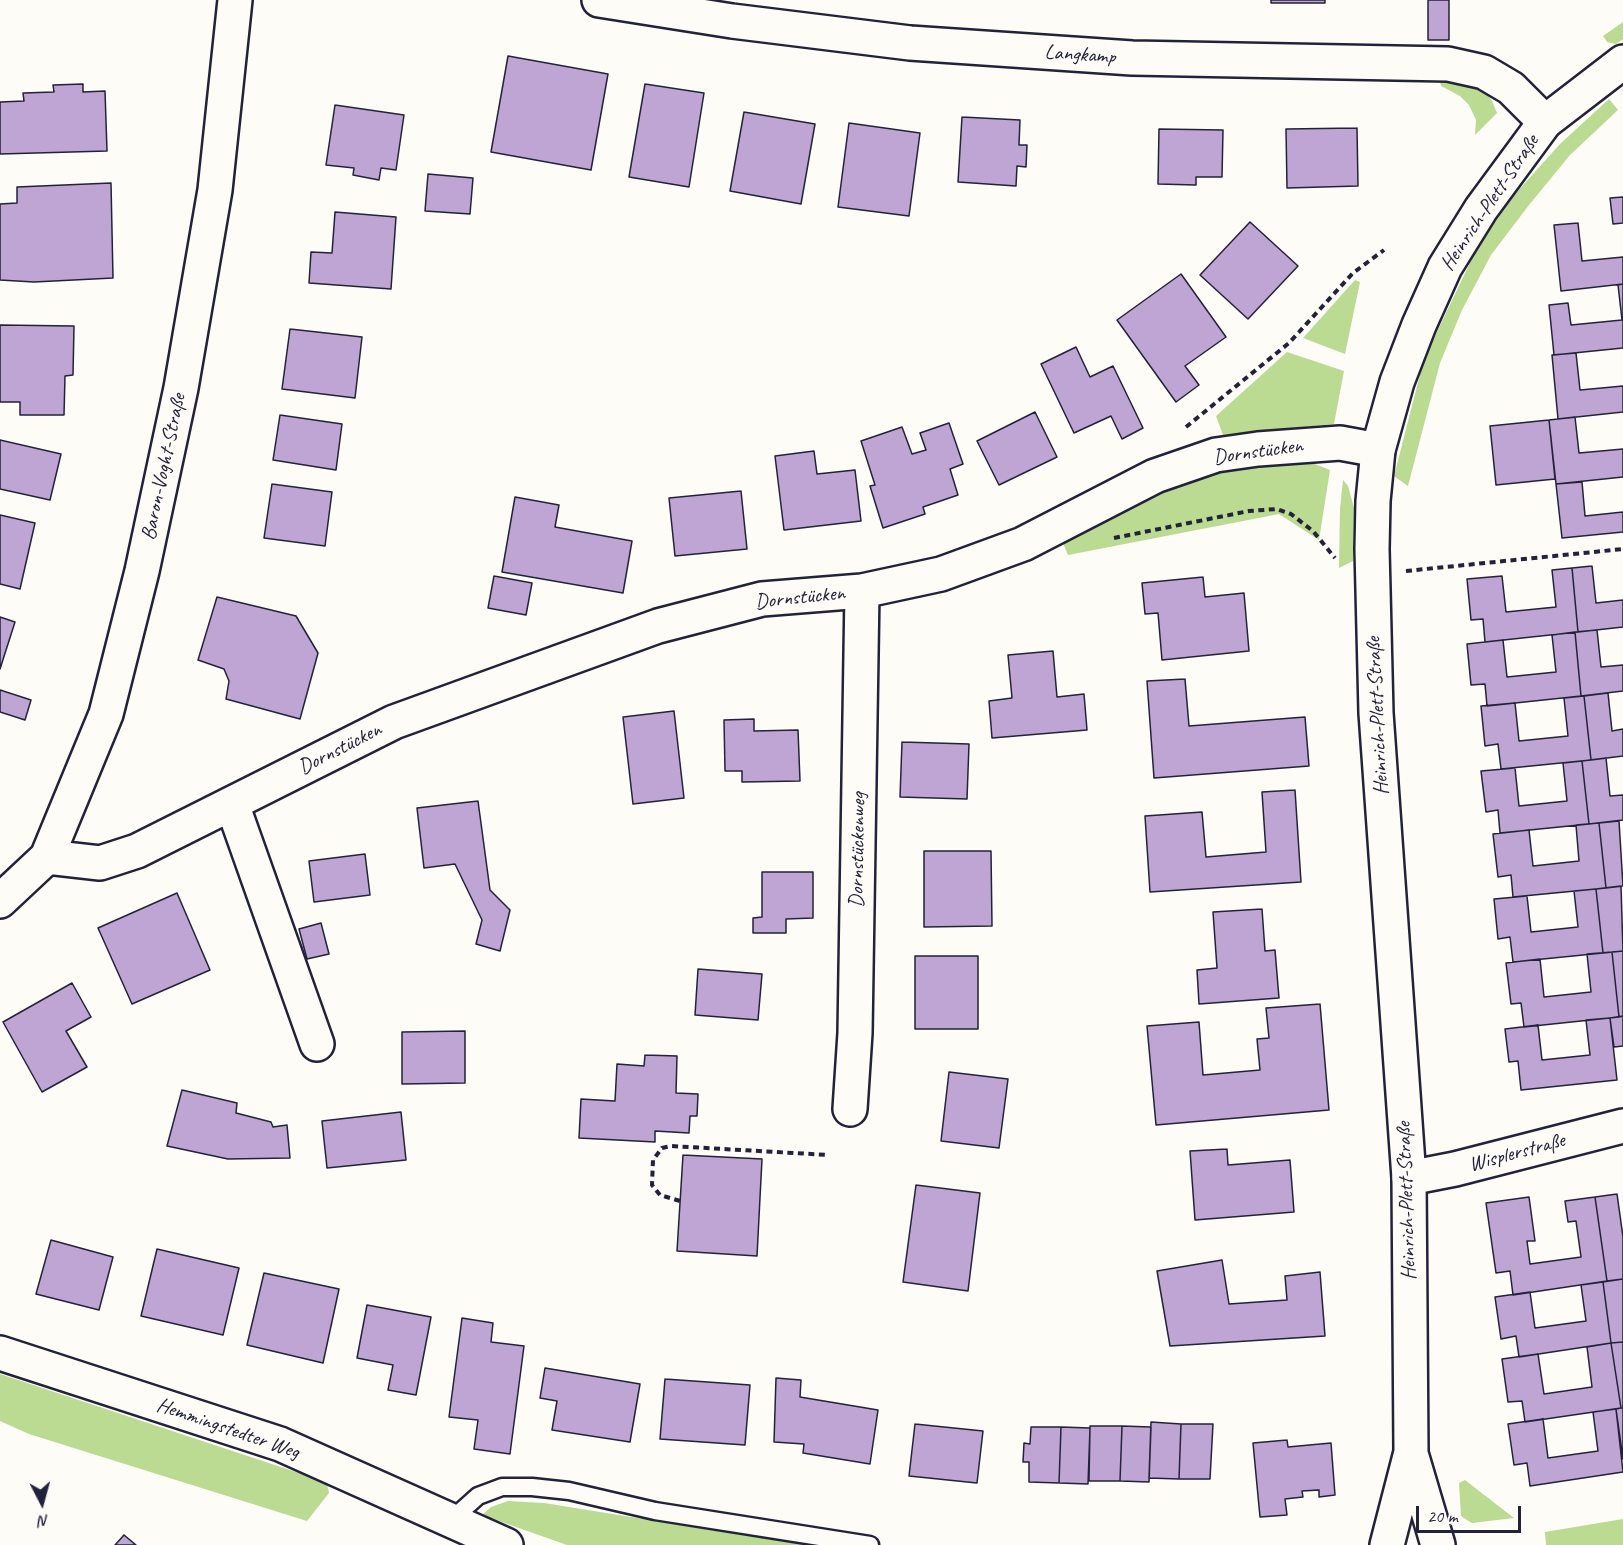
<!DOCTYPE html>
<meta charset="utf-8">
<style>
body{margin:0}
#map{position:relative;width:1623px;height:1545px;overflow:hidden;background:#fdfcf7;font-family:Caveat,sans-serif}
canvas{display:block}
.north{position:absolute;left:12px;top:1473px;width:60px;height:60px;-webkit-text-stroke:4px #fdfcf7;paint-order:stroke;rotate:174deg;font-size:16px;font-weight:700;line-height:24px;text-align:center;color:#22223b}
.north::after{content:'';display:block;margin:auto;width:21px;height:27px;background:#22223b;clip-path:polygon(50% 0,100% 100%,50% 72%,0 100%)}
.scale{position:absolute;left:1416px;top:1506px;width:105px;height:27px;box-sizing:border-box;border:3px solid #22223b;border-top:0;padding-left:8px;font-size:18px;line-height:21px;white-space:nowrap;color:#22223b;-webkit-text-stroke:4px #fdfcf7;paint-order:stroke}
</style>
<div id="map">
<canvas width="1623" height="1545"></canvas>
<div class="north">N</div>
<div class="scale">20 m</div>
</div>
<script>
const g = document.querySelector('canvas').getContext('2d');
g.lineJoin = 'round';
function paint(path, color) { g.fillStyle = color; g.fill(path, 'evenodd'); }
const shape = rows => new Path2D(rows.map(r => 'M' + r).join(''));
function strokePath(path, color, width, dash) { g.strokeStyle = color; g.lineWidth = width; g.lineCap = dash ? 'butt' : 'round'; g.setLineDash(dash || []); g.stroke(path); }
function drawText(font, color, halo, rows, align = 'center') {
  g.font = font + ' Caveat,sans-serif'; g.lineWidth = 6; g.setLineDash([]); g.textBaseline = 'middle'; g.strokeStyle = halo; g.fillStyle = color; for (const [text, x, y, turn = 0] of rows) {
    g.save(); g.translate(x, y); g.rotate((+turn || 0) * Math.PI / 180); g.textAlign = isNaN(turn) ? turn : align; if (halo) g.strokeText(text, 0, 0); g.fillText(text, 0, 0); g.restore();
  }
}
const green = shape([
 [1623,22,1623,39,1616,44,1607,42,1603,36],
 [1456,80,1484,90,1492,101,1497,113,1475,135,1476,120,1469,105,1460,96,1441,86,1440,81],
 [1609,99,1618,110,1570,155,1529,205,1491,255,1462,310,1440,363,1408,486,1394,476,1424,359,1478,246,1515,194,1560,144],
 [1355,280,1360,282,1345,354,1303,338],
 [1287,352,1344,371,1334,424,1281,429,1224,438,1216,416],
 [1307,461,1330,470,1319,540,1279,514,1068,555,1062,541,1107,516,1168,489,1222,472,1273,463],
 [1343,480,1348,486,1354,508,1353,561,1339,568,1340,509],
 [0,1374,305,1475,327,1484,329,1493,307,1521,29,1434,0,1421],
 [1465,1480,1514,1518,1472,1523,1467,1520,1461,1516,1459,1483],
 [508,1501,544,1503,805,1545,567,1545,482,1515,491,1507],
 [1623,1519,1623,1545,1546,1545,1545,1532]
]);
const building = shape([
 [1271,0,1325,0,1325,3,1271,3,1271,0],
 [1428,0,1449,0,1449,40,1428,40,1428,0],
 [508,56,608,74,591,170,491,152,508,56],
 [83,84,83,92,105,91,107,151,0,154,0,102,24,101,23,93,54,92,53,85,83,84],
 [645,84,704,93,689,187,629,177,645,84],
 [335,105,404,115,396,170,381,168,379,180,353,175,354,168,326,165,335,105],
 [744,112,815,124,801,204,730,191,744,112],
 [962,117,1020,120,1019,145,1027,145,1026,167,1017,166,1016,186,958,182,962,117],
 [849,123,920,133,909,216,838,207,849,123],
 [1357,128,1358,186,1287,188,1286,129,1357,128],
 [1159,129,1223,130,1222,177,1196,177,1196,185,1158,184,1159,129],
 [428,174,473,178,470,214,425,211,428,174],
 [111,183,113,278,34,282,0,280,0,204,17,203,17,187,111,183],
 [1623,197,1623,223,1613,224,1610,198,1623,197],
 [335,212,396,217,391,289,309,283,311,252,332,253,335,212],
 [1250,222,1298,266,1248,319,1200,275,1250,222],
 [1578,223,1582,261,1623,257,1623,284,1561,291,1554,225,1578,223],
 [1181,274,1226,337,1185,366,1199,385,1176,402,1117,320,1181,274],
 [1623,284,1623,348,1554,355,1549,305,1568,303,1571,325,1622,320,1618,285,1623,284],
 [0,325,74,326,73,375,65,376,64,415,20,415,20,402,0,402,0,325],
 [290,329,362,337,355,398,282,389,290,329],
 [1076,347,1090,377,1113,366,1143,428,1122,439,1111,416,1074,433,1041,364,1076,347],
 [1576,353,1580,390,1623,386,1623,412,1558,419,1552,355,1576,353],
 [1035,412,1057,457,999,485,977,441,1035,412],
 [280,415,342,424,336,470,273,460,280,415],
 [1575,417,1579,453,1623,449,1623,477,1556,484,1549,420,1575,417],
 [1549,420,1555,479,1496,485,1490,426,1549,420],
 [949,423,963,464,950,469,958,495,923,507,925,514,883,528,870,486,875,485,861,441,902,427,912,454,926,450,920,433,949,423],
 [0,440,61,454,50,500,0,489,0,440],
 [814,451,817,474,855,470,861,521,784,530,775,456,814,451],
 [1582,482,1585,516,1623,512,1623,532,1562,538,1556,484,1582,482],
 [272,484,332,492,325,546,264,538,272,484],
 [741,491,747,549,675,556,669,498,741,491],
 [515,497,559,505,555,527,632,541,623,593,502,572,515,497],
 [0,515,35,523,20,589,0,584,0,515],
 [1592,566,1596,603,1623,600,1623,627,1578,632,1572,568,1592,566],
 [1572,568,1578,632,1485,642,1483,619,1471,620,1467,579,1502,576,1506,612,1556,607,1552,570,1572,568],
 [494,576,532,583,526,615,488,608,494,576],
 [1203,577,1205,597,1244,593,1249,651,1162,660,1158,613,1145,614,1142,583,1203,577],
 [217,597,296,616,318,653,300,719,226,699,229,681,224,669,198,660,217,597],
 [0,617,15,622,0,669,0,617],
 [1597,630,1601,667,1623,665,1623,691,1581,696,1575,632,1597,630],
 [1575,632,1581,696,1487,706,1485,684,1471,685,1467,644,1503,640,1507,677,1556,672,1552,635,1575,632],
 [1053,651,1057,697,1084,694,1087,730,992,738,989,701,1012,698,1008,655,1053,651],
 [1185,679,1189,726,1305,717,1309,766,1154,778,1147,681,1185,679],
 [0,690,31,700,25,720,0,712,0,690],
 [1608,693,1612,731,1623,729,1623,756,1591,760,1584,696,1608,693],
 [1584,696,1591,760,1501,769,1498,744,1485,746,1481,706,1515,703,1519,741,1568,736,1564,698,1584,696],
 [674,711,684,798,633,804,623,717,674,711],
 [754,719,754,731,798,730,800,781,742,782,742,771,725,771,724,720,754,719],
 [902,742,969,744,967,799,900,797,902,742],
 [1606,758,1610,796,1623,795,1623,820,1589,824,1582,761,1606,758],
 [1582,761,1589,824,1500,833,1498,810,1486,812,1481,771,1515,768,1519,806,1567,801,1563,763,1582,761],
 [1295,790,1301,882,1150,892,1145,816,1202,812,1206,857,1266,852,1262,792,1295,790],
 [478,801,490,890,510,910,500,951,476,944,482,920,455,864,424,868,417,808,478,801],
 [1619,821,1623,886,1606,888,1599,823,1619,821],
 [1599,823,1606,888,1513,897,1511,875,1498,877,1493,834,1529,830,1533,866,1579,861,1576,825,1599,823],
 [924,851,991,851,992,926,924,927,924,851],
 [365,854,370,895,314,902,309,861,365,854],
 [762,872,813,872,813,918,786,919,786,933,753,933,753,918,762,917,762,872],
 [1621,886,1623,951,1603,953,1596,889,1621,886],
 [1596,889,1603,953,1513,962,1510,937,1498,939,1494,899,1527,896,1531,932,1578,927,1574,891,1596,889],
 [177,893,210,970,132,1004,98,928,177,893],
 [1262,909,1265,951,1275,950,1279,998,1199,1004,1197,970,1217,968,1213,912,1262,909],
 [321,923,329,954,307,959,299,929,321,923],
 [1623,951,1623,1016,1619,1017,1612,952,1623,951],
 [1612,952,1619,1017,1524,1027,1521,1003,1511,1004,1506,963,1540,959,1544,997,1591,992,1587,954,1612,952],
 [915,956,978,956,978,1029,915,1029,915,956],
 [698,969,762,974,758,1020,695,1015,698,969],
 [72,983,91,1017,66,1031,87,1067,42,1092,3,1022,72,983],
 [1320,1004,1329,1110,1156,1125,1147,1026,1199,1022,1203,1075,1260,1070,1257,1039,1269,1038,1266,1008,1320,1004],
 [1623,1016,1623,1046,1614,1047,1610,1018,1623,1016],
 [1610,1018,1617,1080,1521,1090,1518,1061,1509,1062,1505,1029,1538,1025,1542,1060,1590,1055,1586,1020,1610,1018],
 [465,1031,465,1083,402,1084,402,1032,465,1031],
 [645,1055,677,1056,676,1093,698,1094,697,1116,690,1116,689,1133,655,1131,655,1142,579,1138,581,1099,615,1101,617,1064,644,1066,645,1055],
 [949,1072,1008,1079,999,1148,941,1141,949,1072],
 [182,1090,237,1103,236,1113,271,1122,273,1127,287,1125,290,1158,228,1159,167,1146,182,1090],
 [401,1112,406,1160,327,1168,322,1121,401,1112],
 [1227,1149,1228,1165,1290,1160,1294,1212,1195,1220,1190,1151,1227,1149],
 [683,1155,762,1159,757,1256,677,1251,683,1155],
 [916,1185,980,1193,968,1291,903,1282,916,1185],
 [1617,1194,1623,1237,1623,1279,1607,1281,1595,1197,1617,1194],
 [1529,1197,1535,1241,1527,1241,1530,1264,1581,1257,1576,1221,1568,1222,1565,1201,1595,1197,1607,1281,1513,1295,1510,1271,1496,1273,1486,1203,1529,1197],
 [51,1240,113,1257,99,1310,36,1294,51,1240],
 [157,1249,239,1268,223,1335,141,1316,157,1249],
 [1222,1260,1229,1304,1287,1300,1285,1276,1320,1272,1325,1336,1170,1346,1157,1271,1222,1260],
 [264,1273,339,1289,323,1363,247,1345,264,1273],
 [1623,1279,1623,1342,1611,1343,1603,1282,1623,1279],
 [1603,1282,1611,1343,1519,1357,1516,1336,1501,1339,1495,1297,1530,1292,1535,1328,1586,1321,1581,1285,1603,1282],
 [367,1305,431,1317,416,1395,388,1390,393,1365,357,1358,367,1305],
 [462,1318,493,1323,491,1342,524,1346,510,1454,474,1449,478,1420,449,1417,462,1318],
 [1623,1342,1623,1408,1621,1408,1611,1343,1623,1342],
 [1611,1343,1621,1408,1525,1422,1522,1401,1508,1402,1502,1359,1538,1354,1544,1394,1592,1387,1587,1347,1611,1343],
 [545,1368,640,1384,630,1442,552,1430,557,1401,540,1398,545,1368],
 [776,1378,801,1380,800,1397,878,1410,870,1464,803,1453,804,1444,774,1442,776,1378],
 [665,1379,750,1385,745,1445,660,1439,665,1379],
 [1621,1408,1623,1408,1623,1459,1616,1409,1621,1408],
 [1616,1409,1623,1472,1530,1486,1527,1463,1514,1465,1508,1424,1543,1419,1548,1458,1598,1451,1593,1412,1616,1409],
 [1151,1422,1181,1424,1179,1479,1149,1478,1151,1422],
 [915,1424,983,1431,977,1483,909,1476,915,1424],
 [1181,1424,1213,1424,1210,1479,1179,1479,1181,1424],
 [1090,1426,1122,1426,1120,1481,1089,1481,1090,1426],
 [1122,1426,1151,1427,1149,1482,1120,1481,1122,1426],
 [1031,1427,1061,1427,1059,1483,1029,1482,1029,1462,1023,1462,1024,1443,1030,1444,1031,1427],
 [1061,1427,1090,1428,1088,1484,1059,1483,1061,1427],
 [1287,1440,1288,1447,1331,1443,1335,1495,1319,1497,1319,1490,1302,1491,1303,1497,1285,1499,1287,1515,1260,1517,1253,1443,1287,1440],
 [124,1535,136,1545,115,1545,124,1535]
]);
const path = shape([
 [1186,427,1289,343,1353,273,1384,250],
 [1114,538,1249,511,1277,509,1291,514,1313,531,1335,558],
 [1406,571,1623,549],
 [680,1201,660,1195,652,1185,653,1160,662,1148,671,1146,829,1155]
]);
const lane = shape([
 [449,1522,478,1496,502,1487,532,1487,569,1491,655,1511,870,1545]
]);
const street = shape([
 [599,0,732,21,910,43,1132,58,1448,64,1484,72,1511,88,1545,122],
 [232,804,317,1044],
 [47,857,100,863,137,851,394,722,658,626,762,599,862,591,941,574,1023,544,1155,476,1216,455,1258,449,1340,443,1378,450],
 [0,901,47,857,106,714,142,571,181,388,215,190,235,0],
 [850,1109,855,1033,862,591],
 [1409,1178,1455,1169,1623,1126]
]);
const secondary = shape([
 [0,1353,280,1444,506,1545],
 [1412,1457,1438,1545],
 [1387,1545,1411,1452,1409,1178,1376,713,1372,549,1373,501,1378,450,1397,382,1419,325,1445,267,1481,209,1545,122,1623,62]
]);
const streetNames = [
 ["Langkamp",1080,55,4],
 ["Heinrich-Plett-Straße",1490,203,-56],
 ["Dornstücken",1258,452,-8],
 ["Baron-Voght-Straße",164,467,-78],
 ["Dornstücken",800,598,-6],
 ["Heinrich-Plett-Straße",1378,716,-93],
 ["Dornstücken",340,749,-27],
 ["Dornstückenweg",858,850,-89],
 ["Wisplerstraße",1517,1153,-15],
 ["Heinrich-Plett-Straße",1407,1201,-92],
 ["Hemmingstedter Weg",228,1429,19]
];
paint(green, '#bbda92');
paint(building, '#bfa5d3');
strokePath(building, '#22223b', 1.5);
strokePath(lane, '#22223b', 21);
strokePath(street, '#22223b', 38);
strokePath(secondary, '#22223b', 38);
strokePath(path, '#22223b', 4, [6, 4.5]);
strokePath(lane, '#fdfcf7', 16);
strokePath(street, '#fdfcf7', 33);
strokePath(secondary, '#fdfcf7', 33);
drawText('21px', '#22223b', '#fdfcf7', streetNames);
</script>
